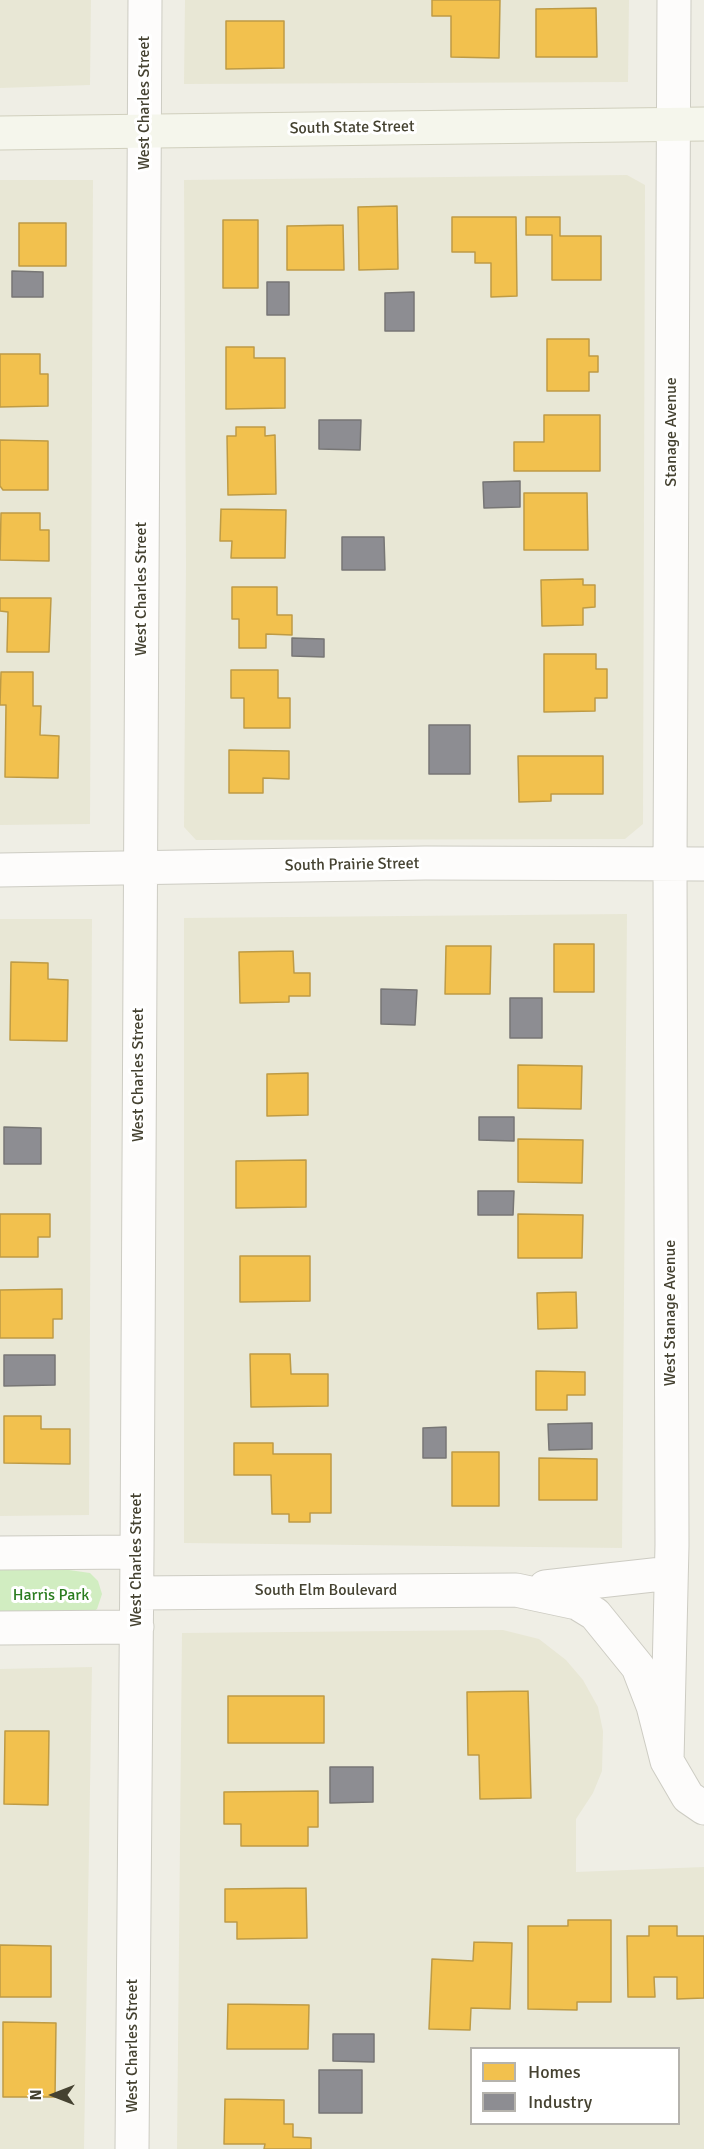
<!DOCTYPE html>
<style>
body{margin:0}
#map{position:relative;width:704px;height:2149px;overflow:hidden;background:#efeee5;font-family:Signika,sans-serif}
canvas{display:block}
.legend{position:absolute;left:470px;top:2047px;width:210px;height:78px;box-sizing:border-box;background:#fff;border:2px solid #b5b3ad;margin:0;padding:8px 10px;list-style:none;font-size:18px;color:#454231}
.legend li{display:flex;align-items:center;gap:12px;height:30px}
.legend b{width:30px;border:2px solid #b5b3ad}
.north{position:absolute;left:24px;top:2065px;width:60px;height:60px;-webkit-text-stroke:4px #fff;paint-order:stroke;rotate:270deg;font-size:16px;font-weight:700;line-height:24px;text-align:center;color:#454231}
.north::after{content:'';display:block;margin:auto;width:21px;height:27px;background:#454231;clip-path:polygon(50% 0,100% 100%,50% 72%,0 100%)}
</style>
<div id="map">
<canvas width="704" height="2149"></canvas>
<ul class="legend">
<li><b style="height:16px;background:#f2c14e"></b>Homes</li>
<li><b style="height:16px;background:#8d8d92"></b>Industry</li>
</ul>
<div class="north">N</div>
</div>
<script>
const g = document.querySelector('canvas').getContext('2d');
g.lineJoin = 'round';
function paint(path, color) { g.fillStyle = color; g.fill(path, 'evenodd'); }
const shape = rows => new Path2D(rows.map(r => 'M' + r).join(''));
function strokePath(path, color, width, dash) { g.strokeStyle = color; g.lineWidth = width; g.lineCap = dash ? 'butt' : 'round'; g.setLineDash(dash || []); g.stroke(path); }
function drawText(font, color, halo, rows, align = 'center') {
  g.font = font + ' Signika,sans-serif'; g.lineWidth = 6; g.setLineDash([]); g.textBaseline = 'middle'; g.strokeStyle = halo; g.fillStyle = color; for (const [text, x, y, turn = 0] of rows) {
    g.save(); g.translate(x, y); g.rotate((+turn || 0) * Math.PI / 180); g.textAlign = isNaN(turn) ? turn : align; if (halo) g.strokeText(text, 0, 0); g.fillText(text, 0, 0); g.restore();
  }
}
const residential = shape([
 [0,0,91,0,90,85,0,88],
 [185,0,629,0,628,82,184,84],
 [627,175,645,185,643,824,625,839,196,840,184,827,186,565,184,180],
 [0,180,93,180,90,824,0,825],
 [627,914,622,1548,184,1543,184,918],
 [0,919,92,919,89,1515,0,1516],
 [503,1630,539,1639,566,1660,583,1680,598,1707,603,1731,602,1771,593,1793,576,1819,576,1872,704,1867,704,2149,177,2149,182,1633],
 [472,2048,678,2048,678,2124,472,2124],
 [92,1667,84,2149,0,2149,0,1669]
]);
const green = shape([
 [0,1570,69,1570,90,1573,98,1581,102,1594,97,1609,88,1616,0,1621]
]);
const homes = shape([
 [432,0,500,0,499,58,451,57,451,16,432,16,432,0],
 [596,8,597,57,536,57,536,9,596,8],
 [226,21,284,21,284,68,226,69,226,21],
 [397,206,398,269,359,270,358,207,397,206],
 [452,217,516,217,517,296,491,297,491,263,475,263,475,252,452,252,452,217],
 [526,217,560,217,560,236,601,236,601,280,552,280,552,235,526,235,526,217],
 [223,220,258,220,258,288,223,288,223,220],
 [19,223,66,223,66,266,19,266,19,223],
 [343,225,344,270,287,270,287,226,343,225],
 [547,339,589,339,589,356,598,356,598,372,589,372,589,391,547,391,547,339],
 [226,347,254,347,254,358,285,358,285,408,226,409,226,347],
 [0,354,40,354,40,374,48,374,48,406,0,407,0,354],
 [544,415,600,415,600,471,514,471,514,442,544,442,544,415],
 [236,427,265,427,265,436,275,435,276,494,228,495,227,436,236,436,236,427],
 [0,440,48,441,48,490,3,490,0,486,0,440],
 [524,493,587,493,588,550,524,550,524,493],
 [221,509,286,510,285,558,231,558,232,541,220,541,221,509],
 [1,513,40,513,40,530,49,530,49,561,0,560,1,513],
 [583,579,583,585,595,585,595,607,583,608,583,625,542,626,541,580,583,579],
 [232,587,277,587,277,615,292,615,292,635,266,634,266,648,239,648,239,619,232,619,232,587],
 [0,598,51,598,49,652,7,652,8,612,0,611,0,598],
 [544,654,596,654,596,669,607,669,607,698,595,698,595,711,544,712,544,654],
 [231,670,278,670,278,698,290,698,290,728,244,728,244,698,231,698,231,670],
 [1,672,33,672,33,706,41,706,40,735,59,736,58,778,5,777,6,705,0,705,1,672],
 [229,750,289,751,289,779,263,778,263,793,229,793,229,750],
 [518,756,603,756,603,794,551,794,551,801,519,802,518,756],
 [554,944,594,944,594,992,554,992,554,944],
 [446,946,491,946,490,994,445,994,446,946],
 [293,951,294,973,310,973,310,996,289,996,289,1002,240,1003,239,952,293,951],
 [11,962,48,963,48,979,68,980,67,1041,10,1040,11,962],
 [518,1065,582,1066,581,1109,518,1108,518,1065],
 [308,1073,308,1115,267,1116,267,1074,308,1073],
 [518,1139,583,1140,582,1183,518,1182,518,1139],
 [306,1160,306,1207,236,1208,236,1161,306,1160],
 [0,1214,50,1214,50,1237,38,1237,38,1257,0,1257,0,1214],
 [518,1214,583,1215,582,1258,518,1258,518,1214],
 [240,1256,310,1256,310,1301,240,1302,240,1256],
 [62,1289,62,1319,53,1319,53,1338,0,1338,0,1290,62,1289],
 [576,1292,577,1328,538,1329,537,1293,576,1292],
 [250,1354,290,1354,291,1374,328,1374,328,1406,251,1407,250,1354],
 [536,1371,585,1372,585,1395,567,1395,567,1410,536,1410,536,1371],
 [4,1416,41,1416,41,1429,70,1429,70,1464,4,1463,4,1416],
 [234,1443,273,1443,273,1454,331,1454,331,1513,310,1513,310,1522,289,1522,289,1514,272,1514,271,1475,234,1475,234,1443],
 [452,1452,499,1452,499,1506,452,1506,452,1452],
 [539,1458,597,1459,597,1500,539,1500,539,1458],
 [528,1691,531,1798,480,1799,479,1755,468,1755,467,1692,528,1691],
 [228,1696,324,1696,324,1743,228,1743,228,1696],
 [5,1731,49,1731,48,1805,4,1804,5,1731],
 [318,1791,318,1827,308,1827,308,1846,241,1846,241,1824,224,1824,224,1792,318,1791],
 [306,1888,307,1938,237,1939,237,1922,225,1922,225,1889,306,1888],
 [568,1920,611,1920,611,2002,577,2002,577,2010,528,2009,528,1926,568,1926,568,1920],
 [649,1926,677,1926,677,1936,704,1936,704,1998,677,1999,677,1977,654,1977,655,1997,628,1997,627,1936,649,1936,649,1926],
 [474,1942,512,1943,510,2009,471,2008,470,2030,429,2029,432,1959,473,1961,474,1942],
 [0,1945,51,1946,51,1997,0,1997,0,1945],
 [228,2004,309,2005,308,2049,227,2049,228,2004],
 [3,2022,56,2023,55,2097,3,2097,3,2022],
 [225,2099,284,2100,284,2124,293,2124,293,2137,311,2138,311,2149,264,2149,265,2144,224,2144,225,2099]
]);
const industry = shape([
 [12,271,43,272,43,297,12,297,12,271],
 [267,282,289,282,289,315,267,315,267,282],
 [414,292,414,331,385,331,385,293,414,292],
 [319,420,361,420,360,450,319,449,319,420],
 [520,481,520,507,484,508,483,482,520,481],
 [342,537,384,537,385,570,342,570,342,537],
 [292,638,324,639,324,657,292,656,292,638],
 [429,725,470,725,470,774,429,774,429,725],
 [381,989,417,990,415,1025,381,1024,381,989],
 [510,998,542,998,542,1038,510,1038,510,998],
 [479,1117,514,1117,514,1141,479,1140,479,1117],
 [4,1127,41,1128,41,1164,4,1164,4,1127],
 [478,1191,514,1191,513,1215,478,1215,478,1191],
 [4,1355,55,1355,55,1385,4,1386,4,1355],
 [592,1423,592,1449,549,1450,548,1424,592,1423],
 [446,1427,446,1458,423,1458,423,1428,446,1427],
 [330,1767,373,1767,373,1802,330,1803,330,1767],
 [333,2034,374,2034,374,2062,333,2061,333,2034],
 [319,2070,362,2070,362,2113,319,2113,319,2070]
]);
const street = shape([
 [0,870,425,863,704,864],
 [0,1553,137,1552],
 [545,1587,671,1573],
 [137,1593,516,1590,577,1603,595,1614,638,1667,653,1706,667,1761,688,1797,704,1808],
 [0,1628,137,1627],
 [667,1761,672,1545,670,865,674,0],
 [132,2149,137,1552,145,0]
]);
const secondary = shape([
 [0,133,704,124]
]);
const streetNames = [
 ["West Charles Street",145,103,-90],
 ["South State Street",352,128,-1],
 ["Stanage Avenue",672,432,-90],
 ["West Charles Street",142,589,-90],
 ["South Prairie Street",352,865,-1],
 ["West Charles Street",139,1075,-90],
 ["West Stanage Avenue",671,1313,-90],
 ["West Charles Street",137,1560,-90],
 ["South Elm Boulevard",326,1591],
 ["West Charles Street",133,2046,-90]
];
const parkNames = [
 ["Harris Park",51,1596]
];
paint(residential, '#e8e7d5');
paint(green, '#d1edc1');
paint(homes, '#f2c14e');
strokePath(homes, '#be9b45', 1.5);
paint(industry, '#8d8d92');
strokePath(industry, '#777675', 1.5);
strokePath(street, '#cdccc3', 35);
strokePath(secondary, '#d0cfbd', 35);
strokePath(street, '#fdfcfb', 33);
strokePath(secondary, '#f5f6ec', 33);
drawText('16px', '#454231', '#fff', streetNames);
drawText('16px', '#2a7c1f', '#fff', parkNames);
</script>
